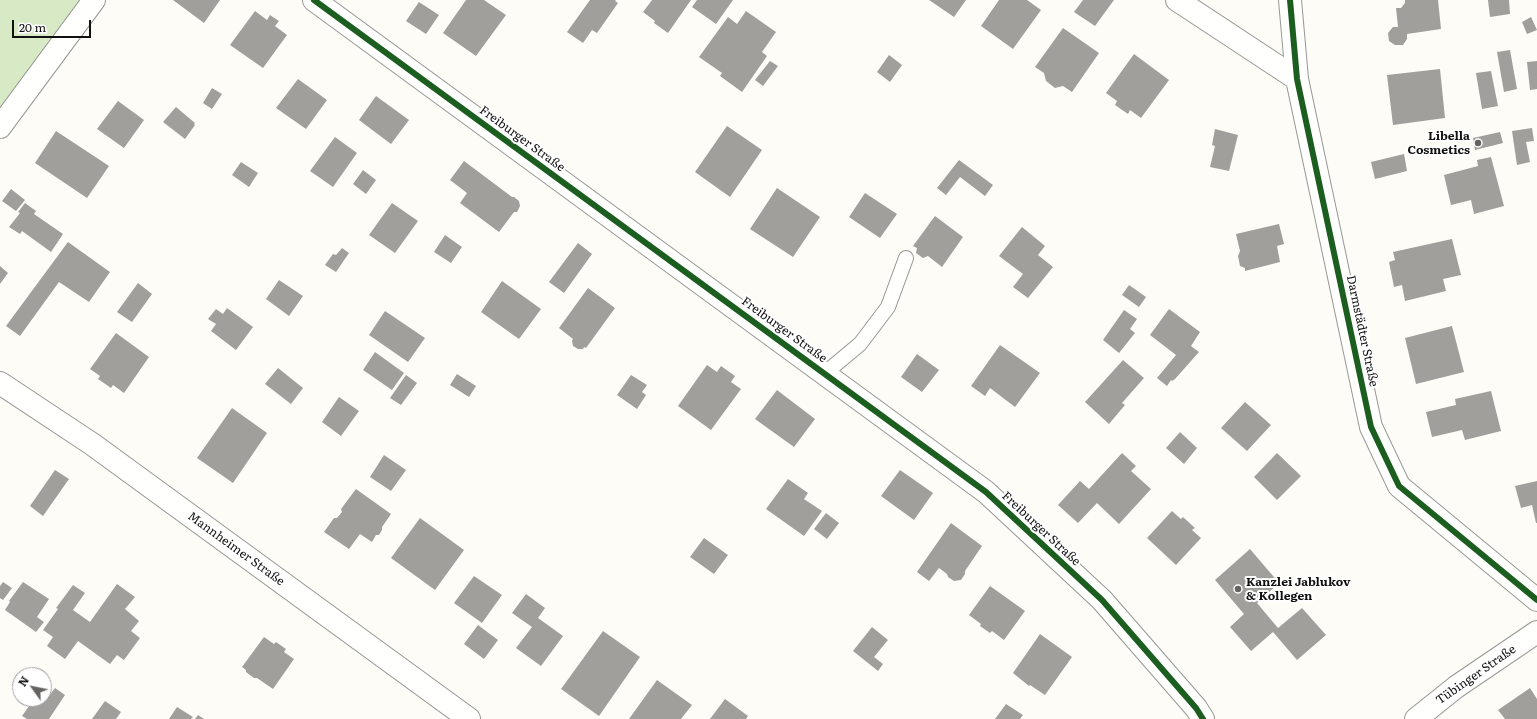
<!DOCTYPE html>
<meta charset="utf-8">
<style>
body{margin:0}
#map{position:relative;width:1537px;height:719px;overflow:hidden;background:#fdfcf7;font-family:Literata,serif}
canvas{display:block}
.north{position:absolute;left:12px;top:667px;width:40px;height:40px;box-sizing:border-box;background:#fff;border:1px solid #a0a0a0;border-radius:50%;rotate:303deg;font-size:11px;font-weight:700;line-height:16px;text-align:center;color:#111}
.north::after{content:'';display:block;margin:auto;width:14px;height:18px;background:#646362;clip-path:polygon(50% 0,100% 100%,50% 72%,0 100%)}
.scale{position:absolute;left:12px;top:20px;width:79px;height:18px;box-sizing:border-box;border:2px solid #111;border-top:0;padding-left:5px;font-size:12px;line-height:14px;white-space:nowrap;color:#111;-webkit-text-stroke:3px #fff;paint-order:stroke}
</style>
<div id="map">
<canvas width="1537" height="719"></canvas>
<div class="north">N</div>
<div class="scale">20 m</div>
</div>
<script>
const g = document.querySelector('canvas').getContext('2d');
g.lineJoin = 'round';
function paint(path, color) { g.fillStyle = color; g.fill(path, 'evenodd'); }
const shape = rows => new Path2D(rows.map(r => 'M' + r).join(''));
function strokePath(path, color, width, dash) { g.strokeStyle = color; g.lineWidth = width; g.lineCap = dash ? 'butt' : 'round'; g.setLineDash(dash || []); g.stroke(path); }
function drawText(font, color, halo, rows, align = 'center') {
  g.font = font + ' Literata,serif'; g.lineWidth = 4; g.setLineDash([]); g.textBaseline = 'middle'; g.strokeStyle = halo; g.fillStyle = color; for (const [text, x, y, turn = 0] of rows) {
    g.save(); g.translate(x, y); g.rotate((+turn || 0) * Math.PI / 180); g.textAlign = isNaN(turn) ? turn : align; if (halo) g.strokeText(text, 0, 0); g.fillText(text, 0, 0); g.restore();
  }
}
const forest = shape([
 [0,0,81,0,0,107]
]);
const building = shape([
 [173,0,220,0,204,23],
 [466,0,484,0,506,15,476,56,443,33],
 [590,0,616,0,615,1,618,3,597,33,592,30,583,43,567,32],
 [652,0,691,0,668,33,654,23,655,21,643,12],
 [697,0,733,0,716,24,692,7],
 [929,0,966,0,954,17],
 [999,0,1027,0,1041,10,1013,49,981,26],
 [1083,0,1114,0,1095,26,1074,12],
 [1405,0,1438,0,1441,29,1407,34,1407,39,1403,45,1395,45,1389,41,1388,33,1393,27,1398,27,1396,8,1401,8,1405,3],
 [1488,0,1509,0,1510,14,1490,17],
 [419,2,439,15,426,34,406,21],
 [255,11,267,20,270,15,279,21,275,26,287,35,263,68,230,45],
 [746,11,776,32,762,52,767,56,742,92,720,76,722,73,699,57,728,17,737,24],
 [1531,17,1537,30,1527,34,1522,22],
 [1063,28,1099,53,1072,92,1063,86,1055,88,1046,81,1044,73,1035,67],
 [1510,50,1517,89,1504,92,1497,52],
 [1134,54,1169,80,1141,118,1130,110,1128,114,1115,105,1117,101,1106,93],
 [889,55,902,65,890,82,877,72],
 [770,61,778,66,763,86,755,80],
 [1537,61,1537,89,1530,90,1527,62],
 [1440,69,1445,118,1393,125,1387,75],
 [1491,71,1498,106,1482,109,1476,73],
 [298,79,327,100,306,129,276,108],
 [212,88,222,94,212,109,203,103],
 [376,96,409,120,391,144,359,120],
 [118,101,144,120,124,148,97,129],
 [176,107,195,123,194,124,195,125,185,139,163,122],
 [727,126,762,150,730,197,695,172],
 [1532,128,1534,141,1526,142,1530,162,1517,165,1512,131],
 [1215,129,1238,135,1229,171,1210,167,1215,146,1212,145],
 [56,131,109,166,87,198,35,163],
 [1500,132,1503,143,1475,150,1473,138],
 [335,137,357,153,333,187,310,171],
 [1404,154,1407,171,1375,179,1371,162],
 [1491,157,1504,206,1474,214,1471,200,1451,205,1444,175,1478,166,1477,160],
 [959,160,993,185,985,196,960,177,946,195,937,188],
 [464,161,512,197,514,197,519,201,520,206,517,212,514,212,499,232,460,203,467,193,450,180],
 [241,162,258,173,249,187,232,175],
 [363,170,376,180,366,194,353,184],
 [777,188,820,217,793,257,750,229],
 [11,189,25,200,16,211,2,201],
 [865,193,897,214,880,238,849,217],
 [25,203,36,211,34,214,63,234,51,252,22,231,20,234,9,227,20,213,18,212],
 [392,203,418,221,395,253,369,235],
 [935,216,963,237,942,267,928,256,923,258,916,253,917,248,913,246],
 [1279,224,1284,244,1277,246,1280,262,1245,271,1245,268,1240,266,1238,256,1240,251,1236,234],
 [1022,227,1045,246,1038,255,1053,267,1028,298,1013,287,1023,274,999,256],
 [445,235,462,247,451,263,434,252],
 [1452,239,1461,275,1443,279,1446,291,1405,301,1402,285,1394,287,1389,262,1395,260,1393,252],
 [68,242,110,272,89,302,59,282,20,336,6,326],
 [578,243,592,254,564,293,549,282],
 [342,248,349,253,336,272,325,265,333,254,336,255],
 [0,266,8,273,0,284],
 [279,280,303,296,289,316,266,299],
 [502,281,541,309,519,339,481,312],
 [138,283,152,294,132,322,117,312],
 [1129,285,1146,297,1139,307,1122,295],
 [588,288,615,308,586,348,584,347,583,349,578,349,573,346,572,341,573,339,559,328],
 [227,308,253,327,236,350,211,331,216,324,208,319,216,309,223,314],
 [1169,309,1200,332,1191,346,1199,352,1175,379,1172,381,1171,380,1167,386,1157,378,1176,355,1150,335],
 [1124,310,1137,319,1130,329,1135,333,1119,353,1103,340],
 [385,311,425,338,408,362,369,335],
 [1452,326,1464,372,1416,384,1405,338],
 [116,333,149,357,124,393,113,385,111,388,98,379,100,376,90,369],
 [1000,345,1040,373,1015,407,990,388,985,396,971,386],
 [375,352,404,373,392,390,363,370],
 [917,354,939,370,922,392,901,377],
 [1123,360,1144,378,1122,403,1125,405,1109,424,1085,402],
 [707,365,717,372,721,366,735,376,731,382,741,389,711,430,678,406],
 [278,368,303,388,291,404,265,384],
 [457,374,476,386,469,397,450,385],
 [406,375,417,383,401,405,390,398],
 [631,375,647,385,642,392,646,395,637,409,617,395],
 [777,390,815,419,794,447,755,419],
 [1491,391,1501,431,1465,440,1462,430,1432,437,1426,412,1456,405,1455,399],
 [339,397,359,411,341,436,322,422],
 [1245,402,1271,425,1247,451,1221,428],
 [232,408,267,433,233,483,197,458],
 [1180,432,1197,448,1184,464,1166,448],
 [1122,453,1136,466,1131,471,1151,489,1119,524,1097,503,1078,523,1058,505,1080,481,1089,489],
 [1277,453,1301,476,1277,500,1254,477],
 [384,455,406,470,391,491,370,477],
 [55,470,69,479,43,516,30,506],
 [900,470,933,493,914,520,881,496],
 [788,479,808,493,804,499,822,511,804,536,766,509],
 [1537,481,1537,523,1536,523,1532,505,1521,508,1515,486],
 [356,489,391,514,382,527,382,530,379,535,376,535,372,542,360,534,349,549,324,532,334,518,337,518,342,512,341,509],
 [1172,511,1181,519,1183,517,1195,528,1192,530,1201,538,1176,565,1147,538],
 [826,513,839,523,827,539,814,529],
 [420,518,464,550,435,590,391,558],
 [951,523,982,546,965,571,965,574,961,580,954,581,948,577,947,574,939,568,929,581,917,572],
 [704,538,728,555,714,574,690,557],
 [1250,549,1279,583,1257,603,1278,628,1302,608,1326,635,1297,660,1273,632,1251,651,1230,627,1244,614,1215,580],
 [474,576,502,595,482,623,454,603],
 [3,582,12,588,3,600,0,598,0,586],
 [23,582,49,599,37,617,44,622,36,632,5,610,10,602,9,601],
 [117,584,135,597,125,609,139,621,131,631,140,638,124,660,117,655,110,664,78,641,65,659,47,646,53,637,43,630,58,609,56,608,73,585,85,593,73,610,90,622],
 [990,586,1025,611,1004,640,992,631,990,633,980,626,981,624,969,615],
 [526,594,545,608,538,618,563,636,541,666,516,648,532,627,512,613],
 [478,625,498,640,484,659,464,644],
 [872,627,888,640,874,657,883,664,878,671,853,651],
 [603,631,640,657,599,716,561,689],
 [1040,634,1072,657,1045,695,1030,685,1029,686,1013,673],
 [264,637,274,644,276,642,286,649,284,652,294,659,273,689,257,678,254,678,246,672,246,670,242,667],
 [657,680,692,705,681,719,629,719],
 [55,688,65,695,49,719,27,719,22,716,34,699,46,700],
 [1530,688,1537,699,1537,719,1505,719,1498,710],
 [725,699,748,716,746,719,710,719],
 [105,701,121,712,116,719,92,719],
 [1006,704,1023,715,1020,719,995,719],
 [177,707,193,717,191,719,169,719],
 [198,715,204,719,195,719]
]);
const service = shape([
 [824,374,860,344,888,307,906,258]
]);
const minor = shape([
 [314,0,986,492,1102,600,1196,708,1203,719],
 [1177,0,1297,79],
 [1290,0,1297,79,1371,427,1399,486,1537,600],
 [0,127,94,0],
 [0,383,92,444,469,719],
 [1416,719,1456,687,1537,632]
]);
const cycleway = shape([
 [314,0,986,492,1102,600,1196,708,1203,719],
 [1290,0,1297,79,1371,427,1399,486,1537,600]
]);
const markers = [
 [1478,143,4,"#646362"],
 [1238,589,4,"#646362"]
];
const poiNames = [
 ["Libella",1470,136],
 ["Cosmetics",1470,150],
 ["Kanzlei Jablukov",1246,582,"left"],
 ["& Kollegen",1246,596,"left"]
];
const streetNames = [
 ["Freiburger Straße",522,139,36],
 ["Freiburger Straße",784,330,36],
 ["Darmstädter Straße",1362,331,78],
 ["Freiburger Straße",1041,529,43],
 ["Mannheimer Straße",236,549,36],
 ["Tübinger Straße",1476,675,-35]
];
paint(forest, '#d8eac5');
paint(building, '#a19f9c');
strokePath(service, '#979795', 16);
strokePath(minor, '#979795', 24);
strokePath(service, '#fffffe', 14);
strokePath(minor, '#fffffe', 22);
strokePath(cycleway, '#1b5e20', 6);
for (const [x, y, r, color] of markers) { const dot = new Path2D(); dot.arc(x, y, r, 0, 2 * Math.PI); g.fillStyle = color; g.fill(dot); strokePath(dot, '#fff', 1.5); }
drawText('bold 12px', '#111', '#fff', poiNames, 'right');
drawText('12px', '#111', '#fff', streetNames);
</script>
